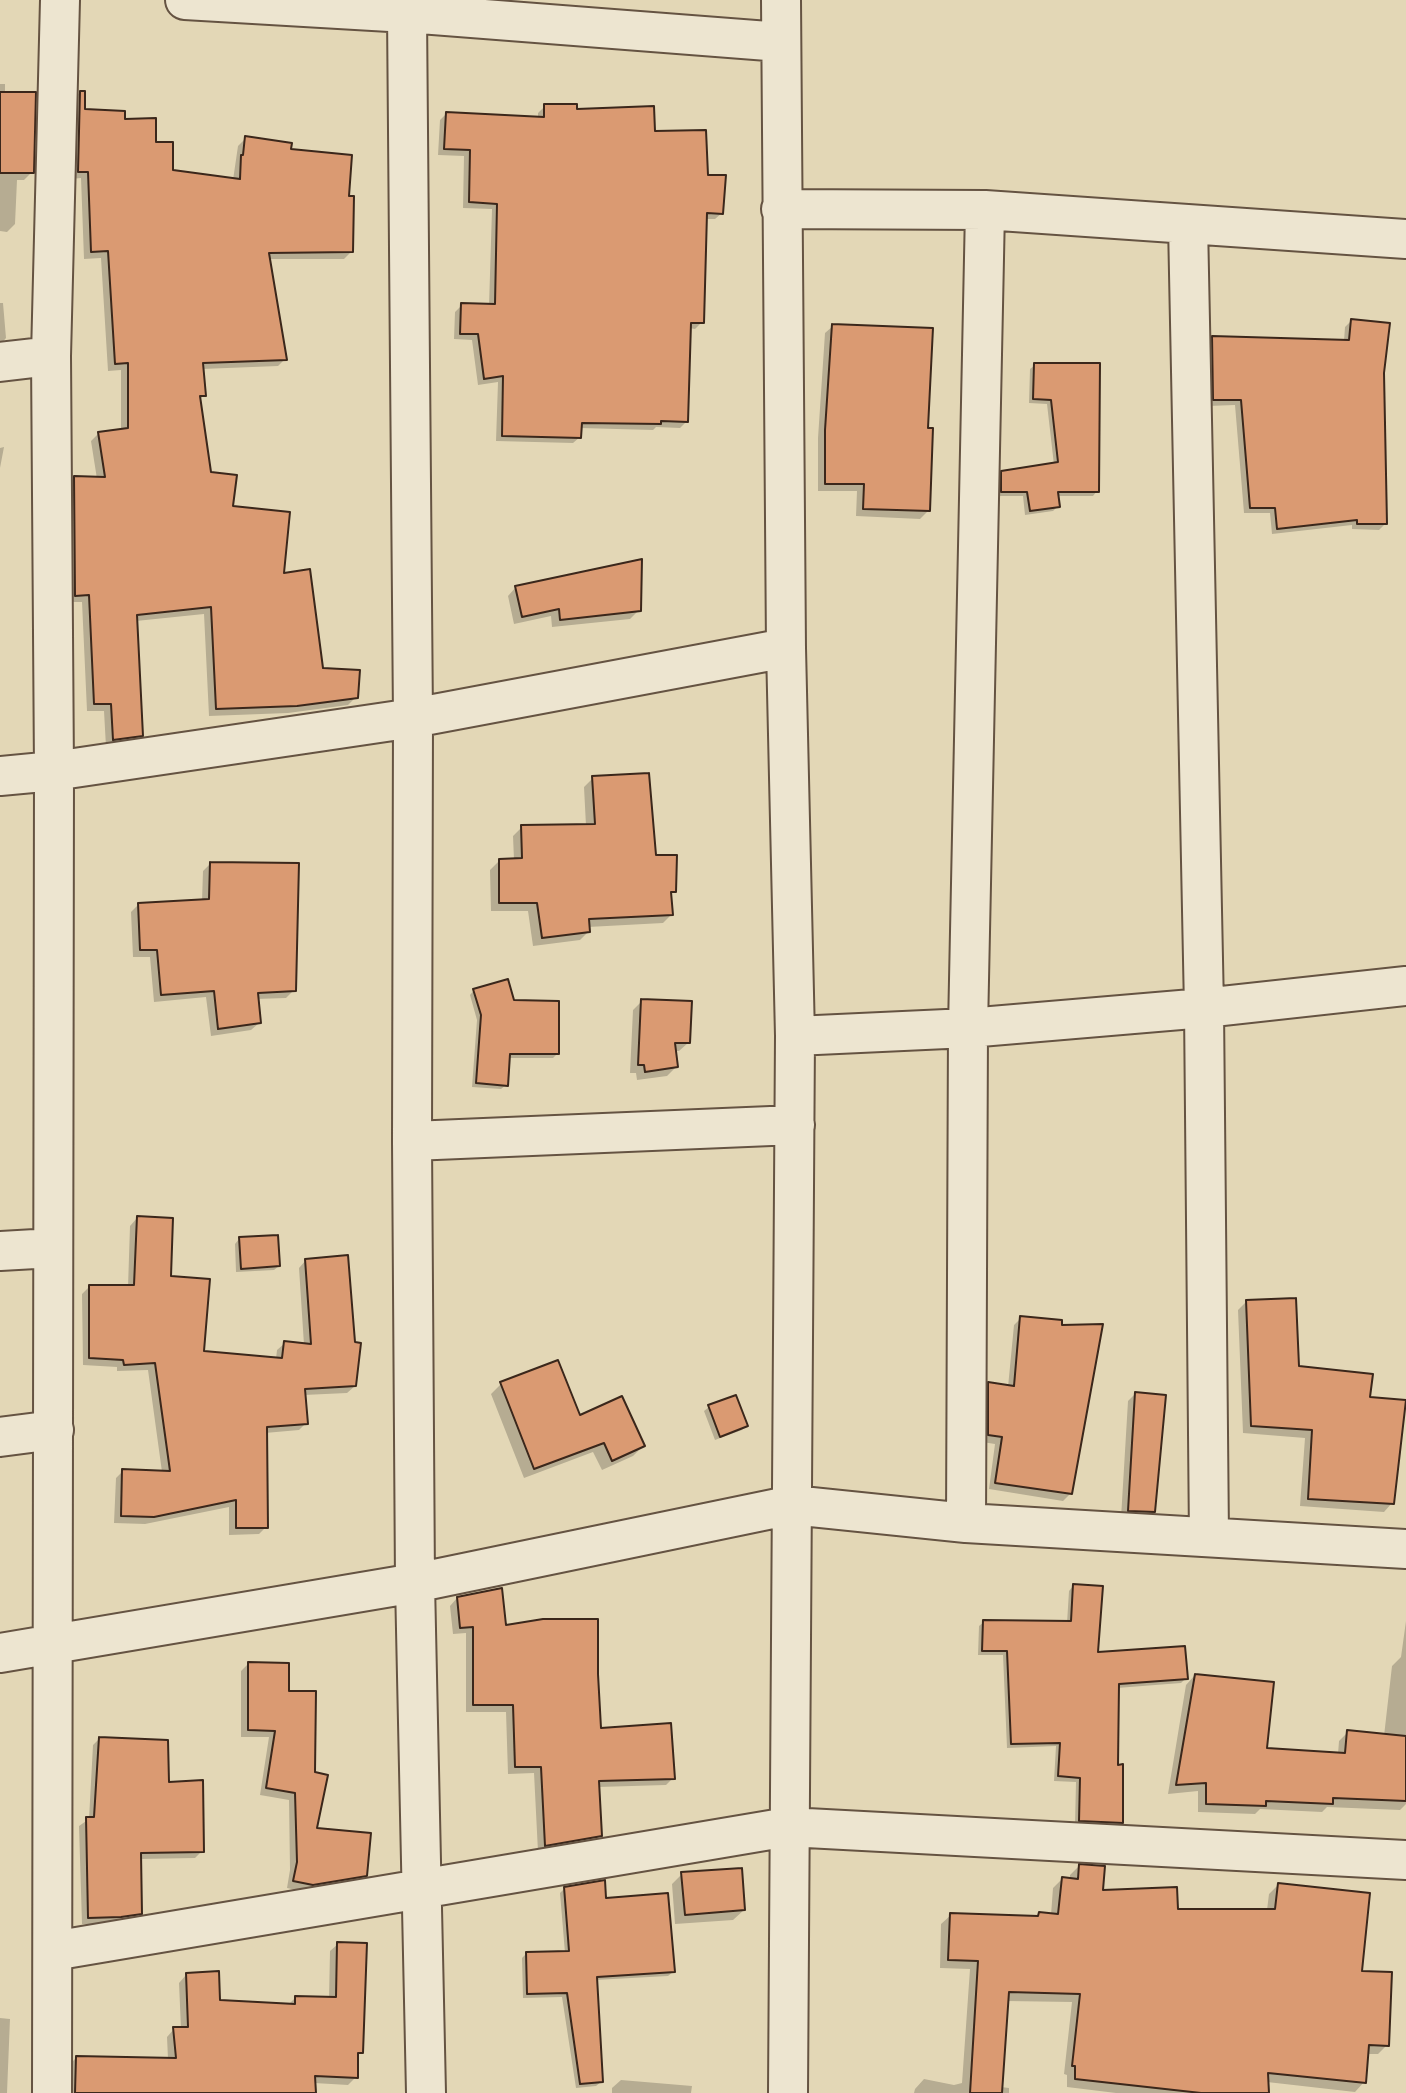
<!DOCTYPE html>
<style>
body{margin:0}
canvas{display:block;background:#e3d7b6}
</style>
<canvas width="1406" height="2093"></canvas>
<script>
const g = document.querySelector('canvas').getContext('2d');
g.lineJoin = 'round';
function paint(path, color) { g.fillStyle = color; g.fill(path, 'evenodd'); }
const shape = rows => new Path2D(rows.map(r => 'M' + r).join(''));
function strokePath(path, color, width, dash) { g.strokeStyle = color; g.lineWidth = width; g.lineCap = dash ? 'butt' : 'round'; g.setLineDash(dash || []); g.stroke(path); }
const shadow = shape([
 [0,84,5,84,5,94,32,172,24,180,17,180,15,224,7,232,0,231],
 [80,92,84,111,123,121,154,144,171,172,233,180,238,146,246,138,289,151,347,198,352,251,344,259,269,259,285,359,278,366,202,369,204,395,199,400,210,474,231,508,282,575,321,669,356,697,348,705,288,713,209,716,204,614,136,621,141,735,133,743,106,747,104,711,87,711,82,602,68,602,67,486,74,478,97,479,91,441,98,434,121,430,121,370,108,371,101,258,84,259,81,178,71,179,73,100],
 [545,106,576,111,654,133,706,176,722,213,715,219,705,219,702,322,695,329,689,328,687,421,680,428,656,427,653,430,580,428,580,437,573,443,496,441,498,382,478,385,472,340,454,339,455,312,462,305,489,306,492,209,463,208,464,156,438,155,440,120,447,113,538,118,538,113],
 [0,303,3,303,6,338,0,345],
 [1351,321,1383,373,1385,524,1379,530,1352,529,1352,525,1272,534,1270,513,1244,513,1235,405,1208,406,1207,344,1213,338,1344,341,1345,327],
 [833,326,926,430,928,511,920,519,856,516,857,491,818,491,818,438,825,333],
 [1035,365,1097,491,1093,496,1056,496,1058,506,1053,511,1025,515,1023,496,997,496,998,477,1002,472,1054,465,1047,404,1029,403,1030,369],
 [4,447,0,468,0,448],
 [516,587,639,610,630,619,552,627,551,616,514,624,508,596],
 [593,778,654,857,674,891,670,895,671,915,663,923,588,927,589,931,580,940,533,946,528,911,491,911,490,870,499,861,514,860,513,836,522,827,586,826,584,787],
 [210,864,294,990,286,998,256,999,259,1023,251,1030,211,1036,206,997,154,1002,150,957,133,957,131,912,139,904,202,901,203,871],
 [474,990,513,1002,558,1053,553,1058,508,1058,506,1085,501,1089,472,1087,477,1020,470,995],
 [642,1001,688,1043,679,1051,674,1051,676,1067,667,1076,637,1080,636,1073,630,1073,633,1010],
 [137,1218,169,1277,202,1353,276,1359,277,1350,285,1343,304,1345,299,1268,306,1260,355,1386,347,1393,304,1395,306,1423,299,1430,265,1433,266,1527,259,1534,229,1535,229,1507,145,1524,114,1523,116,1478,123,1471,162,1472,148,1370,117,1371,117,1367,83,1365,82,1294,89,1287,128,1287,130,1226],
 [239,1239,279,1266,274,1270,236,1272,235,1244],
 [1246,1302,1298,1367,1368,1398,1392,1503,1384,1512,1300,1506,1305,1438,1243,1433,1238,1310],
 [1021,1318,1070,1494,1063,1501,989,1489,995,1444,982,1442,982,1391,989,1384,1008,1387,1014,1325],
 [501,1384,579,1418,643,1446,633,1456,602,1470,593,1452,524,1478,491,1394],
 [1136,1393,1154,1511,1146,1519,1121,1518,1128,1401],
 [709,1407,746,1425,742,1430,715,1440,704,1411],
 [1073,1586,1096,1654,1186,1678,1181,1683,1117,1688,1116,1767,1121,1822,1117,1827,1075,1825,1076,1782,1054,1781,1056,1746,1007,1748,1003,1655,978,1655,979,1626,984,1622,1067,1623,1069,1591],
 [457,1598,505,1627,599,1730,673,1778,666,1785,598,1787,601,1835,593,1843,538,1852,534,1773,508,1774,506,1712,466,1712,466,1633,453,1634,450,1606],
 [1406,1621,1406,1804,1400,1810,1327,1807,1322,1812,1260,1809,1255,1814,1198,1812,1198,1791,1168,1794,1186,1685,1195,1675,1265,1750,1338,1754,1339,1741,1348,1732,1384,1736,1392,1666,1401,1657],
 [248,1664,287,1693,315,1830,365,1875,358,1883,305,1892,287,1888,290,1870,289,1800,260,1795,269,1737,241,1737,241,1671],
 [100,1738,167,1784,202,1851,195,1858,139,1859,140,1913,133,1920,113,1924,82,1924,79,1826,89,1819,93,1745],
 [1079,1866,1101,1892,1176,1910,1267,1910,1269,1894,1279,1884,1360,1972,1387,2045,1378,2054,1367,2054,1364,2082,1355,2092,1267,2082,1267,2093,1116,2093,1067,2087,1067,2075,1064,2074,1072,2002,1006,2001,1001,2087,1009,2088,1009,2093,914,2093,915,2089,924,2079,954,2085,962,2083,970,1969,940,1968,941,1924,951,1915,1035,1918,1040,1914,1051,1915,1053,1888,1062,1879,1070,1880,1070,1875],
 [682,1874,744,1910,733,1920,675,1924,672,1884],
 [564,1889,604,1899,673,1972,668,1976,595,1980,601,2082,596,2086,576,2088,562,1997,523,1998,522,1958,526,1954,565,1953,560,1893],
 [338,1944,361,2052,357,2056,356,2077,348,2085,314,2083,314,2093,68,2093,69,2065,76,2058,168,2059,167,2037,174,2029,181,2029,179,1983,186,1975,219,2002,288,2005,295,1998,329,1999,330,1951],
 [0,2018,10,2019,7,2093,0,2093],
 [621,2080,692,2086,691,2093,612,2093,612,2088]
]);
const building = shape([
 [80,91,85,91,85,109,125,111,125,119,156,118,156,142,173,142,173,170,240,179,241,155,243,155,245,136,292,143,291,149,352,155,349,196,354,196,353,252,269,253,287,360,203,363,206,396,200,396,211,472,237,475,233,506,290,512,284,573,310,569,323,668,360,670,358,698,297,706,216,709,211,607,137,615,143,736,113,740,111,704,94,704,89,595,75,596,74,476,105,477,98,432,128,428,128,363,115,364,108,251,91,252,88,172,78,172,80,91],
 [0,92,36,92,34,173,0,173,0,92],
 [544,104,577,104,577,109,654,106,655,131,706,130,708,175,726,175,723,214,707,213,704,323,691,323,688,422,661,421,661,424,582,423,581,438,502,436,503,376,484,379,478,334,460,334,461,303,495,304,497,204,469,202,470,150,444,149,446,112,544,117,544,104],
 [1351,319,1390,323,1384,373,1387,524,1357,524,1357,520,1277,529,1275,508,1250,508,1241,400,1213,400,1212,336,1349,340,1351,319],
 [832,324,933,328,928,428,933,428,930,511,863,509,864,484,825,484,825,430,832,324],
 [1034,363,1100,363,1099,492,1058,492,1060,507,1030,511,1027,492,1001,492,1001,471,1058,462,1051,400,1033,399,1034,363],
 [642,559,641,611,560,620,559,609,522,617,515,586,642,559],
 [649,773,656,855,677,855,676,892,671,892,673,915,589,919,590,932,542,938,537,903,499,903,499,859,522,858,521,825,595,824,592,776,649,773],
 [210,862,299,863,296,991,258,993,261,1023,218,1029,214,991,161,995,157,950,140,950,138,903,209,899,210,862],
 [508,979,514,1000,559,1001,559,1054,510,1054,508,1086,476,1083,481,1015,473,989,508,979],
 [641,999,692,1001,690,1043,675,1043,678,1067,645,1072,644,1065,638,1065,641,999],
 [137,1216,173,1218,171,1276,210,1279,204,1351,282,1358,284,1341,311,1344,305,1259,348,1255,355,1342,361,1343,356,1386,305,1389,308,1424,267,1427,268,1528,236,1528,236,1500,154,1517,121,1516,122,1469,170,1471,155,1363,124,1365,123,1360,89,1358,89,1285,134,1285,137,1216],
 [278,1235,280,1266,241,1269,239,1237,278,1235],
 [1296,1298,1299,1366,1373,1374,1370,1397,1406,1400,1394,1504,1308,1499,1312,1430,1251,1426,1246,1300,1296,1298],
 [1020,1316,1062,1320,1062,1325,1103,1324,1072,1494,995,1483,1002,1437,988,1435,988,1382,1014,1386,1020,1316],
 [558,1360,580,1415,622,1396,645,1446,612,1461,604,1443,534,1469,500,1382,558,1360],
 [1135,1392,1166,1395,1155,1512,1128,1511,1135,1392],
 [736,1395,748,1426,720,1437,708,1405,736,1395],
 [1073,1584,1103,1586,1098,1652,1185,1646,1188,1679,1119,1684,1118,1765,1123,1764,1123,1823,1079,1821,1080,1778,1058,1776,1060,1743,1011,1744,1007,1651,982,1651,983,1620,1071,1621,1073,1584],
 [502,1588,506,1625,543,1619,598,1619,598,1674,601,1728,671,1723,675,1779,599,1781,602,1836,545,1846,541,1767,515,1767,513,1705,473,1705,473,1627,460,1628,457,1597,502,1588],
 [248,1662,289,1663,289,1691,316,1691,315,1772,328,1775,317,1828,371,1833,367,1876,313,1885,293,1881,297,1862,295,1793,266,1788,275,1731,248,1730,248,1662],
 [1195,1674,1274,1682,1267,1748,1345,1753,1347,1730,1406,1736,1406,1801,1333,1798,1333,1804,1266,1801,1266,1806,1206,1804,1206,1783,1176,1785,1195,1674],
 [99,1737,168,1740,169,1782,203,1780,204,1852,141,1853,142,1914,121,1917,88,1918,86,1817,94,1817,99,1737],
 [1079,1864,1105,1866,1103,1890,1177,1887,1178,1909,1275,1909,1278,1883,1370,1893,1362,1971,1392,1972,1389,2046,1369,2045,1366,2083,1268,2073,1269,2093,1201,2093,1075,2079,1075,2066,1072,2066,1080,1994,1009,1992,1002,2093,970,2093,978,1961,948,1960,950,1913,1038,1916,1039,1912,1058,1914,1062,1877,1078,1879,1079,1864],
 [742,1868,745,1910,685,1915,681,1872,742,1868],
 [605,1880,606,1898,668,1893,675,1972,597,1977,603,2082,580,2084,567,1993,527,1994,526,1952,569,1951,564,1887,605,1880],
 [337,1942,367,1943,363,2053,358,2053,358,2078,315,2076,316,2093,75,2093,76,2056,176,2058,173,2027,188,2027,186,1973,219,1971,220,2000,295,2004,295,1996,336,1997,337,1942]
]);
const minor = shape([
 [185,0,407,13,781,42],
 [781,0,786,648,795,1036,788,2093],
 [407,13,413,718,412,1141,415,1583,426,2093],
 [781,209,985,210,1406,239],
 [1188,224,1204,1008,1209,1537],
 [0,362,51,356],
 [0,776,54,771,413,718,786,648],
 [795,1036,968,1028,1204,1008,1406,986],
 [412,1141,795,1125],
 [0,1251,53,1248],
 [0,1437,54,1430],
 [966,1523,968,1028,985,210],
 [0,1653,415,1583,792,1505,966,1523,1406,1549],
 [53,1951,788,1827,1406,1860],
 [52,2093,54,771,51,356,60,0]
]);
paint(shadow, '#0003');
paint(building, '#da9a72');
strokePath(building, '#3b271b', 2);
strokePath(minor, '#655342', 42);
strokePath(minor, '#ede5d0', 38);
</script>
